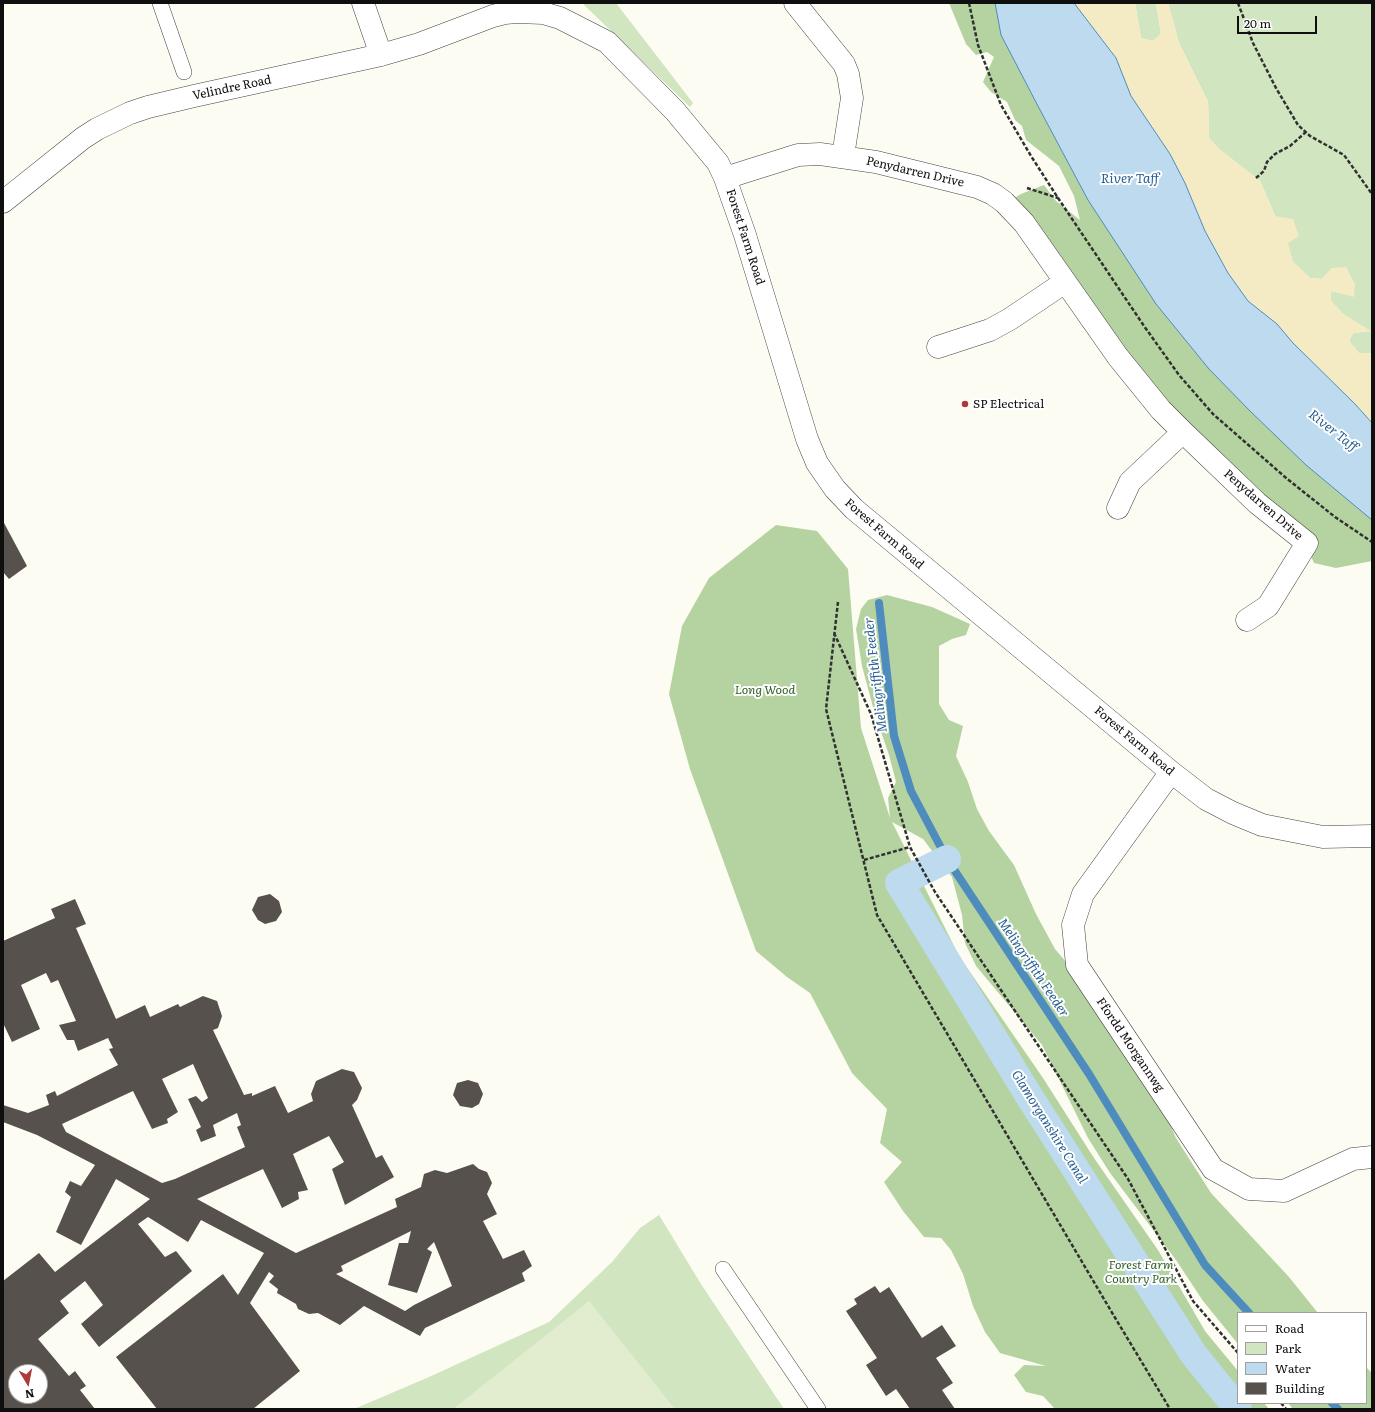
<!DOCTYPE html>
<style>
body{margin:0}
#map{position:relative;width:1375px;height:1412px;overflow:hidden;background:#fdfcf3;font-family:Literata,serif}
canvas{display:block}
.frame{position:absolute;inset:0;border:4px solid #0f0f0f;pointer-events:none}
.legend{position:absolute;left:1237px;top:1312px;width:130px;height:92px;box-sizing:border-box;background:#fff;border:1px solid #9f9f9f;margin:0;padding:5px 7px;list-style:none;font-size:12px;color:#0f0f0f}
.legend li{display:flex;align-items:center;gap:8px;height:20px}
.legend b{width:20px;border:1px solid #9f9f9f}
.north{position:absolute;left:8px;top:1364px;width:40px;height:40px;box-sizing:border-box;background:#fff;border:1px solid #9f9f9f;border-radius:50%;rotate:170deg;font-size:11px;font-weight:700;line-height:16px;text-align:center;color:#0f0f0f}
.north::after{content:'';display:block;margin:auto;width:14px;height:18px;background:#af3838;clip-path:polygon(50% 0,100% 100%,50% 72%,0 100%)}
.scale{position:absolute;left:1237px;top:16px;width:80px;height:18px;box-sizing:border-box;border:2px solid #0f0f0f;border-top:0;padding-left:5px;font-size:12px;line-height:14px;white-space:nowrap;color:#0f0f0f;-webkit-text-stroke:3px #fff;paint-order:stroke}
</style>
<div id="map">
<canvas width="1375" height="1412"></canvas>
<div class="frame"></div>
<ul class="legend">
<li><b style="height:5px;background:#fff"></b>Road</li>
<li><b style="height:11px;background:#d1e5c0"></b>Park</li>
<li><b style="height:11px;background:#bddaef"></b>Water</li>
<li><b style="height:11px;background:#56514d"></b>Building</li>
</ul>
<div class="north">N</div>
<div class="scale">20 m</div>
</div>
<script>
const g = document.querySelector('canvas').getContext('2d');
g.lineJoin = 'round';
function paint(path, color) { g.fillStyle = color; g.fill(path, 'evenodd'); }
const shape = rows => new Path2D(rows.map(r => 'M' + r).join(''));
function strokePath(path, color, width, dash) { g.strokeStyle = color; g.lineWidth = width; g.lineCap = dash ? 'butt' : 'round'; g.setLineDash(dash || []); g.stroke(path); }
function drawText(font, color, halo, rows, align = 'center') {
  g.font = font + ' Literata,serif'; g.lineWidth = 4; g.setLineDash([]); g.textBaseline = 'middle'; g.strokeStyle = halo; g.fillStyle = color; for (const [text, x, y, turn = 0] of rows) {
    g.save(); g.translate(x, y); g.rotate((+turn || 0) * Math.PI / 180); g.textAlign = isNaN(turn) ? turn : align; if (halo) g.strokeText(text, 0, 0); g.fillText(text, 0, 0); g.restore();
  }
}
const green = shape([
 [582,3,616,3,693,103,690,107],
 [1135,3,1156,3,1161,34,1153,41,1141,38],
 [1168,3,1372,3,1372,353,1359,353,1349,341,1353,333,1370,331,1343,314,1331,301,1331,291,1354,296,1332,268,1322,279,1310,278,1293,262,1287,243,1260,181,1219,149,1209,138,1208,102,1179,43],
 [659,1215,701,1284,784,1409,354,1409,429,1377,549,1322,612,1262,640,1228]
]);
const forest = shape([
 [949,3,1015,3,1372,466,1372,561,1336,568,1314,563,1294,519,1280,507,1261,503,1246,484,1243,474,1233,472,1137,375,1011,200,1021,194,1044,185,1056,201,1080,220,1074,196,1059,166,1026,140,1022,126,1015,120,1007,102,991,92,983,82,994,57,987,52,976,55,966,44],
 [776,525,817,531,848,569,861,728,890,818,888,798,896,782,889,755,874,711,862,666,856,629,861,609,868,600,887,595,932,607,970,624,966,635,952,639,939,646,939,704,949,720,963,726,956,756,968,782,977,809,989,831,1014,865,1036,914,1055,949,1073,970,1169,1122,1176,1138,1211,1193,1289,1277,1318,1313,1238,1313,1238,1344,1203,1301,1176,1260,1110,1173,1088,1138,1042,1045,976,966,965,943,962,915,952,877,923,839,892,822,959,956,1043,1078,1094,1158,1158,1250,1205,1331,1238,1371,1238,1403,1264,1403,1269,1409,1055,1409,1043,1396,1026,1392,1014,1375,1024,1365,1046,1366,1000,1353,985,1332,973,1306,963,1274,951,1250,941,1238,924,1237,903,1211,884,1182,902,1162,880,1143,887,1109,852,1073,810,993,787,977,756,951,690,769,669,694,682,626,709,578],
 [1366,1367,1372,1373,1372,1409,1293,1409,1288,1403,1366,1403]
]);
const sand = shape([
 [1074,3,1135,3,1141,38,1153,41,1161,33,1156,3,1168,3,1179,43,1208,102,1209,138,1219,149,1260,181,1275,216,1293,219,1299,236,1288,243,1293,262,1310,278,1322,279,1332,268,1346,267,1355,284,1354,297,1331,291,1331,301,1343,314,1371,331,1353,333,1349,341,1359,353,1372,353,1372,423,1355,404,1293,343,1277,324,1248,301,1228,273,1205,231,1185,183,1170,154,1131,96,1116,58]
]);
const pitch = shape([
 [589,1301,675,1409,453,1409]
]);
const water = shape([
 [995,3,1074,3,1116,58,1131,96,1170,154,1185,183,1205,231,1228,273,1248,301,1277,324,1293,343,1355,404,1372,423,1372,520,1306,465,1250,411,1209,369,1156,304,1088,200,1039,108,1001,35,995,3]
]);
const stream = shape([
 [879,603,894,736,911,791,947,859,1089,1074,1205,1265,1249,1313],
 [1332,1403,1338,1409]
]);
const canal = shape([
 [947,859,899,883,1029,1096,1194,1355,1238,1409]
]);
const building = shape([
 [3,521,27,566,9,579,3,572],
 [270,894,279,901,282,912,276,921,265,924,258,920,252,910,258,897],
 [75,899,86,924,76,928,116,1019,145,1005,150,1017,178,1004,180,1007,203,996,217,1001,222,1016,218,1028,213,1030,244,1095,252,1093,252,1096,275,1086,288,1113,313,1101,311,1094,316,1081,342,1069,354,1072,362,1088,357,1100,352,1105,376,1158,382,1155,394,1177,345,1205,332,1169,344,1162,329,1136,293,1154,308,1190,298,1192,299,1199,282,1208,263,1169,197,1199,296,1253,397,1207,395,1199,421,1187,424,1174,435,1170,447,1173,473,1164,479,1169,487,1172,492,1183,487,1194,497,1214,483,1221,503,1259,524,1250,532,1266,522,1273,525,1281,425,1328,420,1336,364,1306,340,1325,318,1313,309,1314,298,1309,296,1304,277,1293,278,1289,269,1282,274,1276,269,1272,250,1303,300,1371,253,1409,157,1409,116,1357,223,1274,238,1295,264,1253,201,1220,188,1242,148,1217,138,1224,165,1257,176,1251,192,1271,99,1347,81,1324,103,1305,85,1281,60,1301,69,1313,38,1339,69,1376,75,1371,86,1386,80,1390,95,1409,3,1409,3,1281,39,1253,55,1272,150,1199,116,1179,81,1245,56,1232,71,1197,65,1192,70,1181,81,1186,95,1165,37,1135,3,1122,3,1105,28,1113,49,1105,46,1095,55,1091,57,1096,118,1065,109,1049,113,1048,108,1038,78,1051,74,1040,67,1040,59,1025,76,1021,58,980,51,983,46,973,21,985,40,1029,12,1042,3,1023,3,941,55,918,51,909],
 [193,1064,208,1098,202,1102,196,1096,188,1099,201,1127,196,1130,201,1142,216,1136,213,1125,237,1113,241,1125,237,1127,245,1147,175,1179,162,1183,66,1132,62,1124,133,1091,152,1129,168,1123,167,1119,178,1112,162,1079],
 [411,1231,408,1243,399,1243,388,1285,417,1293,432,1252,427,1249,434,1242,452,1286,414,1305,405,1311,336,1274,343,1271,341,1266],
 [16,1372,40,1372,40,1396,16,1396],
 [468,1080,478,1083,483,1094,479,1104,472,1108,460,1106,453,1095,457,1083],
 [875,1286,880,1293,889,1287,922,1338,942,1325,956,1346,936,1358,953,1383,942,1390,955,1409,910,1409,896,1389,886,1396,866,1365,877,1358,846,1311,857,1304,854,1299]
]);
const path = shape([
 [969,3,978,45,1001,105,1031,156,1058,198,1144,326,1179,375,1213,414,1285,477,1335,517,1372,542],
 [1238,3,1253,43,1276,88,1298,125,1310,136,1344,155,1372,194],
 [1256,178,1264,171,1267,162,1275,154,1290,146,1306,132],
 [1027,188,1058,198],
 [838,602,826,709,877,915,1114,1316,1170,1409],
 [834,633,871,714,910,847,935,892,1128,1179,1193,1301,1238,1353],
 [864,860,910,847],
 [1281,1403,1286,1409]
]);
const service = shape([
 [160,3,184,72],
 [723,1269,818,1409]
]);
const minor = shape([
 [363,3,381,55],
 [795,3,844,64,848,74,852,98,843,156],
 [725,178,798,155,820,154,876,162,977,187,993,194,1004,202,1024,223,1118,357,1161,410,1183,432,1257,503,1307,543,1268,606,1247,620],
 [3,202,83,138,97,129,130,113,148,107,194,96,381,55,419,44,493,16,505,13,517,12,543,13,560,18,607,42,675,111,718,163,725,178,745,235,807,439,817,463,835,489,854,509,1171,772,1206,799,1233,813,1262,825,1323,837,1372,836],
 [938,347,990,330,1010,319,1065,282],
 [1118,508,1130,482,1183,432],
 [1171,772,1083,894,1073,925,1077,965,1213,1169,1249,1189,1284,1191,1353,1159,1372,1157]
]);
const markers = [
 [965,404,4,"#af3838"]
];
const streetNames = [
 ["Velindre Road",232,88,-12],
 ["Penydarren Drive",915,172,13],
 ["Forest Farm Road",745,237,72],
 ["Penydarren Drive",1263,505,41],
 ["Forest Farm Road",884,534,41],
 ["Forest Farm Road",1134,741,40],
 ["Ffordd Morgannwg",1130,1045,56]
];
const poiNames = [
 ["SP Electrical",973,404]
];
const parkNames = [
 ["Long Wood",765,690],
 ["Forest Farm",1141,1265],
 ["Country Park",1141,1279]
];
const waterNames = [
 ["River Taff",1130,179],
 ["River Taff",1333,431,38],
 ["Melingriffith Feeder",876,675,-97],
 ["Melingriffith Feeder",1033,968,56],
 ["Glamorganshire Canal",1049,1127,58]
];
paint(green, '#d1e5c0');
paint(forest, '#b5d3a1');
paint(sand, '#f4ebc5');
paint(pitch, '#e2edd0');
paint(water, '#bddaef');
strokePath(water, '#4d8cbd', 1);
strokePath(stream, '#4d8cbd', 8);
strokePath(canal, '#bddaef', 28);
paint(building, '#56514d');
strokePath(service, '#424242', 16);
strokePath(minor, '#424242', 23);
strokePath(path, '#313131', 2.5, [4, 2]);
strokePath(service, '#fff', 15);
strokePath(minor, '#fff', 22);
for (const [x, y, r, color] of markers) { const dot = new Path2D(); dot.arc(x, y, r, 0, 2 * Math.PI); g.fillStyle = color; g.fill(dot); strokePath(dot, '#fff', 1.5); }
drawText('12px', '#0f0f0f', '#fff', streetNames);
drawText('12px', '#0f0f0f', '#fff', poiNames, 'left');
drawText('italic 12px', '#305f27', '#fff', parkNames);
drawText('italic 13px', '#275f92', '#fff', waterNames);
</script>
